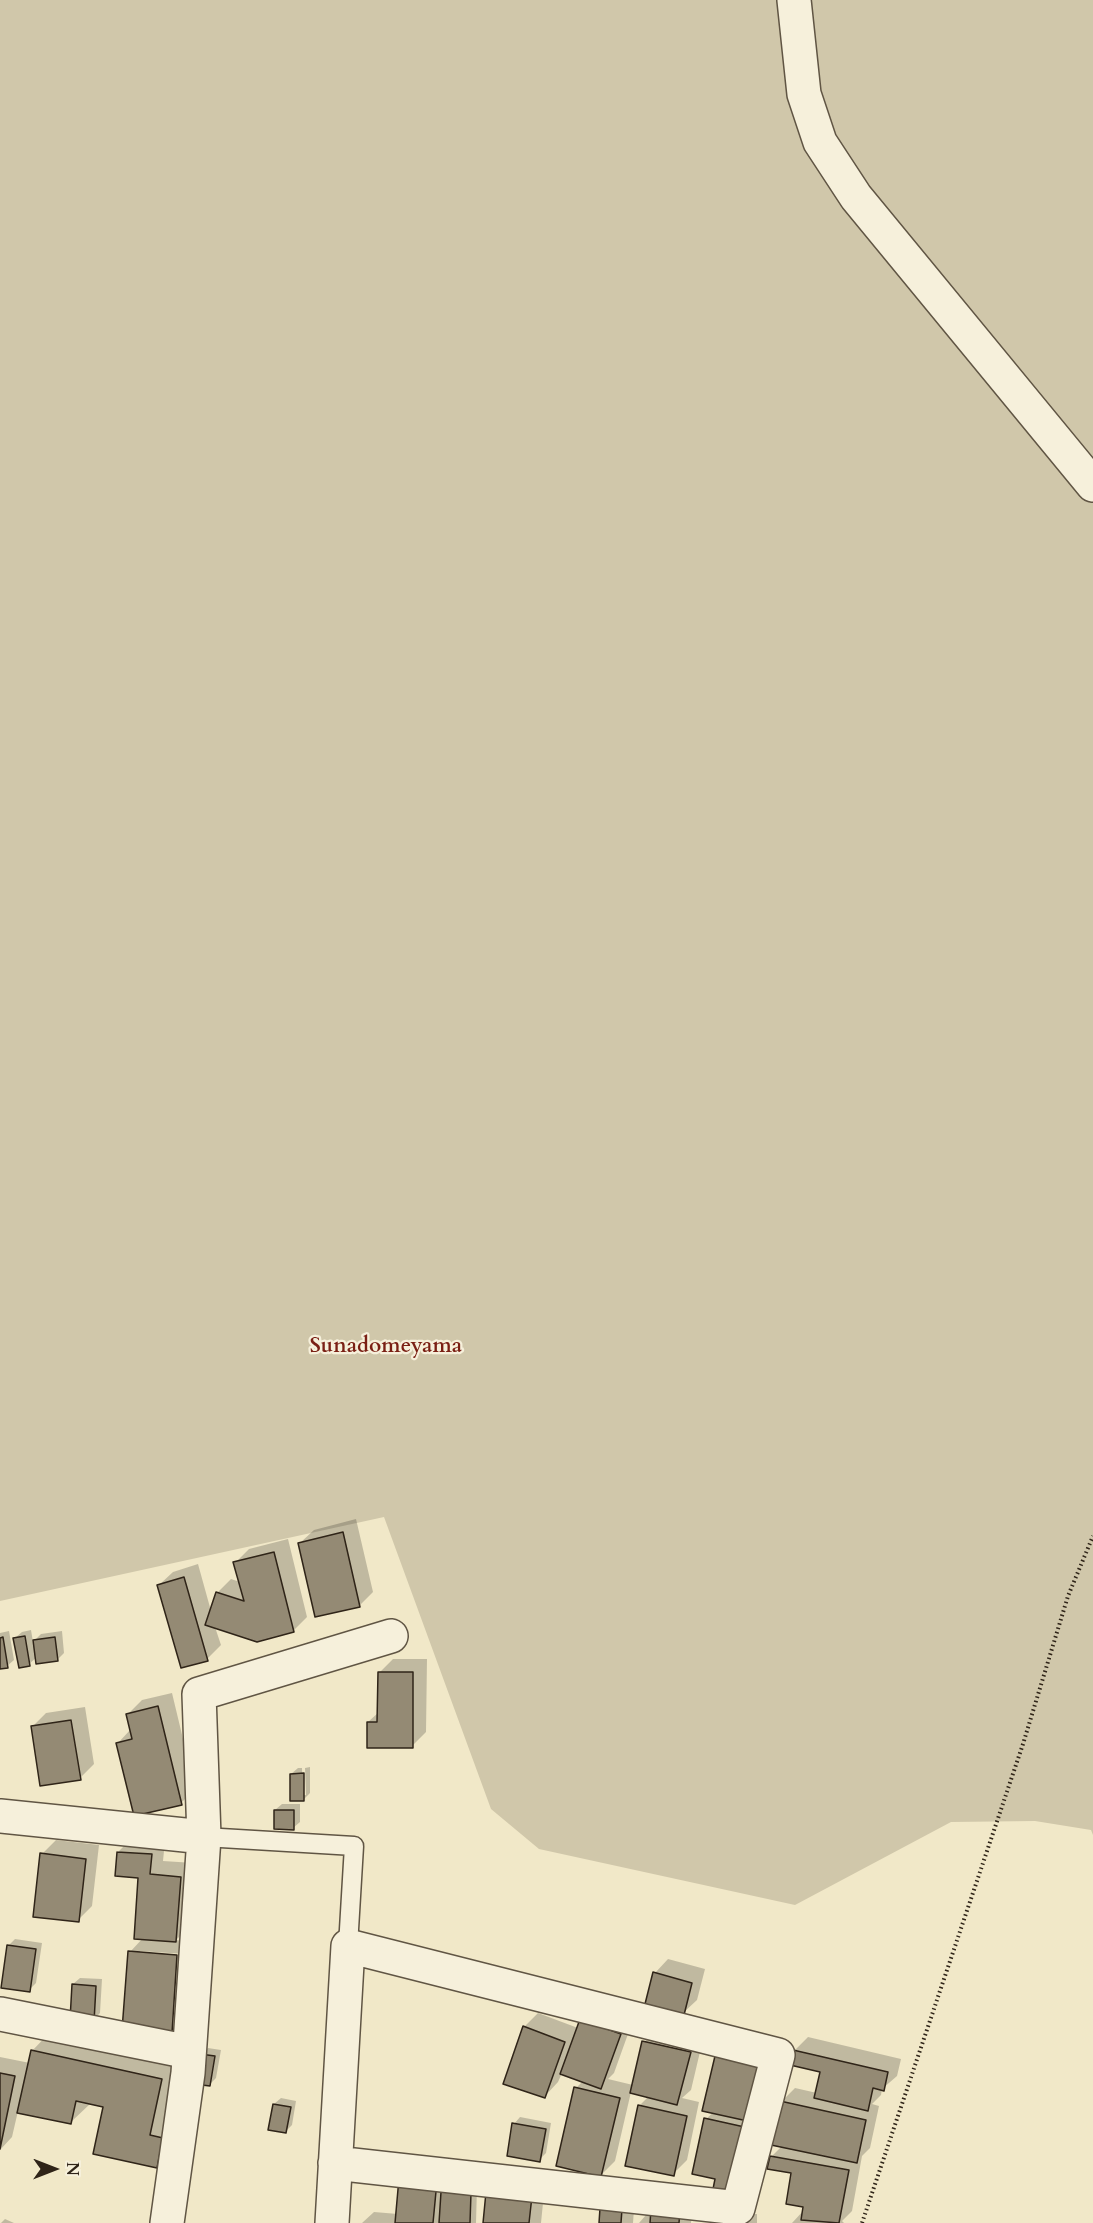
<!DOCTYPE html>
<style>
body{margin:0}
#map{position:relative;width:1093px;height:2223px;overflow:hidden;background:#f1e8c8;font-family:Cardo,serif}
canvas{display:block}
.north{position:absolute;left:24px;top:2139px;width:60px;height:60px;-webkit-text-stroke:4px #f6f0db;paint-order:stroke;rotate:90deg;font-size:16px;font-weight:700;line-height:24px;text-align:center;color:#2f2418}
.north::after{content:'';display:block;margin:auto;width:21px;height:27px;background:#2f2418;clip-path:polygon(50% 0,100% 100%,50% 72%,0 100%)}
</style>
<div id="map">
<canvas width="1093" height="2223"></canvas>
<div class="north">N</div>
</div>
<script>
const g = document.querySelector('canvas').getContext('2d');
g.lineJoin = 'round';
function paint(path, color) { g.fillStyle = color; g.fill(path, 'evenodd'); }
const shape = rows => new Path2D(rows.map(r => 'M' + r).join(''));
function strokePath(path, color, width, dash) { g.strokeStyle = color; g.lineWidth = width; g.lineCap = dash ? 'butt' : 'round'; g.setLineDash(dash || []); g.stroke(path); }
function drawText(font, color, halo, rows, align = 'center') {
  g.font = font + ' Cardo,serif'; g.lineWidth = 4.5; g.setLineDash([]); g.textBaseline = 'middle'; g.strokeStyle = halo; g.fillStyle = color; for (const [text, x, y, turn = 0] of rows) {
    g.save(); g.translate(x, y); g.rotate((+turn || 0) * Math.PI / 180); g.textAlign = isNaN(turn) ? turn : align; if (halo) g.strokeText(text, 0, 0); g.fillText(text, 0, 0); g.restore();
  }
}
const green = shape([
 [0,0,1093,0,1093,1835,1091,1830,1035,1821,951,1822,795,1905,539,1849,491,1809,384,1517,0,1601]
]);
const shadow = shape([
 [356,1519,373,1592,359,1606,300,1543,314,1530],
 [288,1539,307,1617,293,1631,215,1627,221,1645,207,1659,159,1585,173,1572,198,1564,211,1611,217,1593,231,1579,240,1582,235,1563,249,1549],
 [31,1630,33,1642,41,1634,62,1631,64,1653,57,1660,37,1657,29,1664,15,1638,22,1632],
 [9,1631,14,1660,7,1666,0,1667,0,1633],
 [393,1659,427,1659,426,1732,412,1746,368,1722,379,1712,379,1673],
 [172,1693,195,1789,181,1803,118,1743,131,1729,128,1714,142,1700],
 [85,1707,94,1764,80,1778,32,1727,46,1713],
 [310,1767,310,1793,304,1799,291,1774,298,1768,302,1768,303,1795,306,1795,305,1768],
 [282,1804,300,1804,300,1822,293,1828,275,1810],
 [132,1838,165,1841,163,1861,194,1863,189,1927,176,1940,190,1942,185,2018,171,2032,130,1952,143,1938,139,1877,118,1852],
 [140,1951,185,1954,185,1957,140,1954],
 [56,1840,99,1845,92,1906,78,1920,42,1854],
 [15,1939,42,1943,36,1983,29,1990,8,1946],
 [668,1959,705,1969,697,2000,683,2013,655,1973],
 [80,1978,102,1979,100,2013,93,2020,73,1984],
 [538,2013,578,2028,633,2020,614,2073,608,2079,633,2085,644,2042,658,2028,703,2039,691,2090,682,2098,699,2102,687,2160,673,2174,639,2106,649,2096,631,2092,615,2161,601,2175,576,2088,583,2081,562,2073,558,2082,545,2096,524,2027],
 [52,2030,182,2059,177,2146,156,2166,105,2106,91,2103,71,2122,18,2111,12,2137,0,2150,0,2057,30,2063,32,2051],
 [808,2037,901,2059,897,2076,882,2089,881,2095,872,2104,879,2106,870,2148,862,2156,852,2211,842,2221,844,2223,792,2223,804,2210,793,2172,771,2157,782,2146,781,2102,795,2088,817,2093,822,2071,794,2051],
 [208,2048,221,2050,216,2078,209,2085,201,2054],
 [778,2054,717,2178,706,2119],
 [281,2098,296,2101,292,2125,285,2132,274,2104],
 [520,2117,551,2123,546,2153,539,2160,514,2124],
 [400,2178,477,2187,476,2223,362,2223,374,2212,398,2214],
 [545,2183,541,2223,485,2223],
 [635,2196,633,2223,600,2223],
 [693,2197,691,2223,639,2223,646,2215,652,2216],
 [730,2213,757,2214,757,2223,720,2223],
 [5,2219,14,2223,1,2223]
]);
const building = shape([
 [343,1532,360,1607,315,1617,298,1543,343,1532],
 [274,1552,294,1632,257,1642,205,1625,216,1592,244,1601,233,1562,274,1552],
 [184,1577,208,1661,181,1668,157,1585,184,1577],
 [25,1636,30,1666,19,1668,13,1638,25,1636],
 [3,1637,8,1668,0,1669,0,1638,3,1637],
 [55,1637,58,1661,36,1664,33,1640,55,1637],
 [378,1672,413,1672,413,1748,367,1748,367,1722,377,1722,378,1672],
 [158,1706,182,1805,134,1816,116,1743,132,1739,126,1714,158,1706],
 [71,1720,81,1780,40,1786,31,1726,71,1720],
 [304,1773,304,1801,290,1801,290,1774,304,1773],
 [274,1810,294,1810,294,1830,274,1829,274,1810],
 [117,1852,152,1854,150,1874,181,1877,176,1942,134,1939,138,1878,115,1876,117,1852],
 [40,1853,86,1859,79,1922,33,1917,40,1853],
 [7,1945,36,1949,30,1992,1,1988,7,1945],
 [128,1951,177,1955,172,2033,122,2030,128,1951],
 [653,1972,692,1983,684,2015,645,2004,653,1972],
 [72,1984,96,1986,94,2022,70,2020,72,1984],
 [580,2019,621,2034,601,2089,560,2074,580,2019],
 [523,2026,565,2042,545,2098,503,2084,523,2026],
 [642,2041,691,2052,677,2105,630,2093,642,2041],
 [31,2050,162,2079,150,2135,163,2138,157,2168,93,2154,103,2107,76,2101,71,2124,17,2113,31,2050],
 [793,2050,888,2072,884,2091,873,2088,868,2111,814,2098,820,2072,790,2065,793,2050],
 [200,2054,215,2056,210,2086,194,2084,200,2054],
 [715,2056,765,2067,752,2122,702,2111,715,2056],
 [0,2073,15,2076,0,2149,0,2073],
 [574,2087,620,2098,601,2177,556,2166,574,2087],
 [780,2101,866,2120,857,2163,771,2145,780,2101],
 [273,2104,291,2107,286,2133,268,2130,273,2104],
 [638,2105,687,2116,674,2176,625,2166,638,2105],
 [704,2118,749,2128,734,2199,712,2194,715,2179,692,2174,704,2118],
 [512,2123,546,2129,540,2162,507,2156,512,2123],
 [770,2156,849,2170,839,2223,801,2220,803,2207,786,2204,791,2173,767,2169,770,2156],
 [399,2178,437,2181,433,2223,395,2223,399,2178],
 [441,2192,471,2193,470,2223,439,2223,441,2192],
 [486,2192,532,2196,529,2223,483,2223,486,2192],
 [600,2208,622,2209,621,2223,599,2223,600,2208],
 [651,2209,680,2210,679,2223,650,2223,651,2209]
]);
const path = shape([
 [862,2223,1023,1744,1068,1596,1093,1536]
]);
const lane = shape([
 [204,1837,354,1846,348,1946]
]);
const street = shape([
 [794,0,804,94,820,142,856,197,1093,485],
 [0,1816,204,1837],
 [0,2014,189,2052],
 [167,2223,188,2073,204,1837,199,1694,391,1636],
 [332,2223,348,1946,778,2055,738,2208,335,2163]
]);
const quarterNames = [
 ["Sunadomeyama",386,1347]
];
paint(green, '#d0c7aa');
paint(shadow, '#0003');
paint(building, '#948a74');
strokePath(building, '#2f2418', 1.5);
strokePath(lane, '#605544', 21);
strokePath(street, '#605544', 36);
strokePath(path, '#2f2418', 4, [1.5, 3]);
strokePath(lane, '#f6f0db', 18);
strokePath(street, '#f6f0db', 33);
drawText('bold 21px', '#7a1f14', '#f6f0db', quarterNames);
</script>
